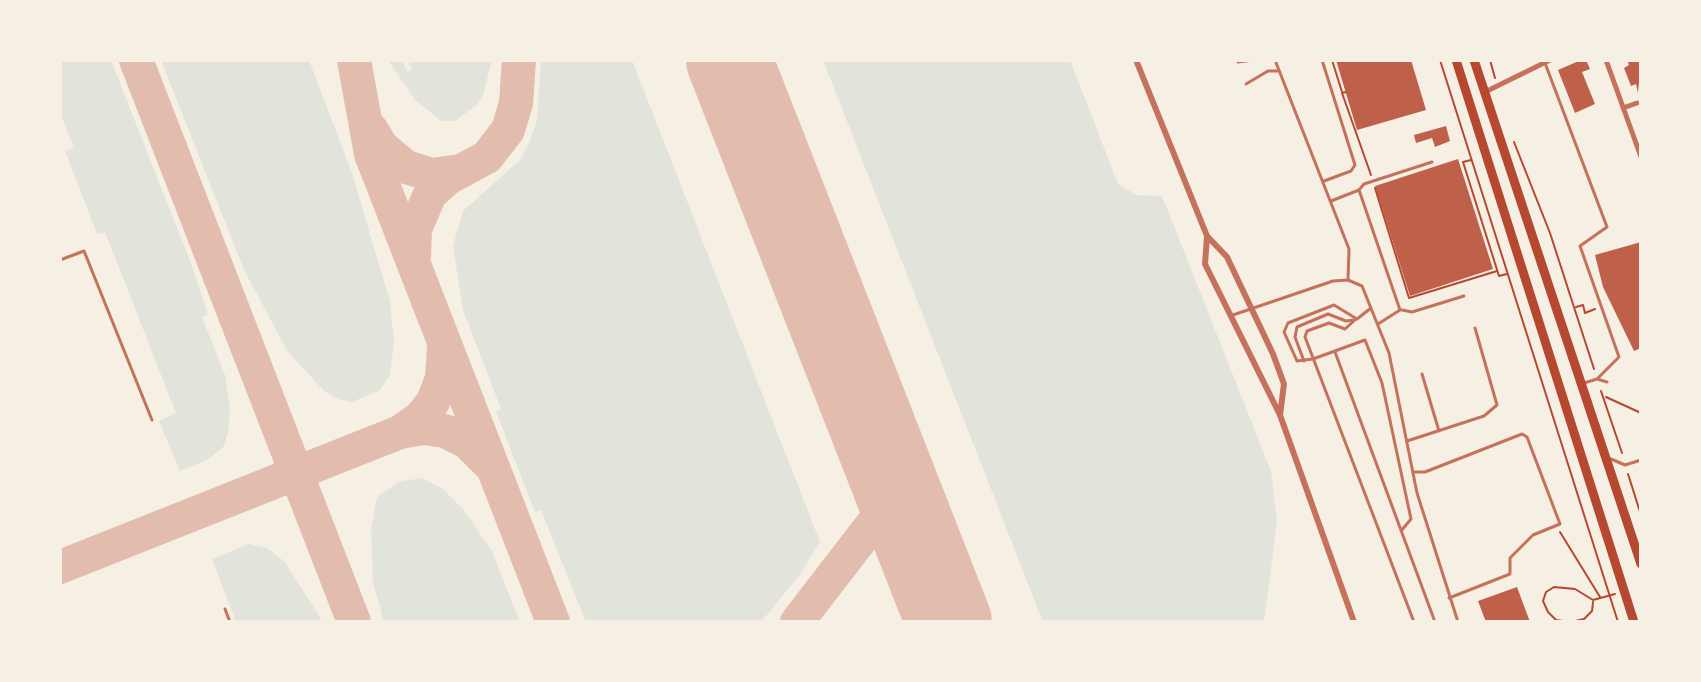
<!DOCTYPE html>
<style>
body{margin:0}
#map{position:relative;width:1701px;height:682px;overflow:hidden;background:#f6efe4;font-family:"Exo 2",sans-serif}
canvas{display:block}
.frame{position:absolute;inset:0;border:62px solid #f6efe4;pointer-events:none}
</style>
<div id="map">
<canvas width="1701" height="682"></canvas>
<div class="frame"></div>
</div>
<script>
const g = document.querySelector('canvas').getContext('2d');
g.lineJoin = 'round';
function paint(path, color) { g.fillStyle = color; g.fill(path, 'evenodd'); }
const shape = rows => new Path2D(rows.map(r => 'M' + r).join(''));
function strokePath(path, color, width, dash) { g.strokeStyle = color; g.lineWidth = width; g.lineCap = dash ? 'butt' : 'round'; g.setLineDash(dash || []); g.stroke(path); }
const green = shape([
 [60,60,111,60,192,266,208,314,202,317,225,375,230,408,228,432,224,446,209,459,180,471,159,421,176,413,105,232,97,234,65,151,74,148,60,113],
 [161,60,309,60,353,176,390,302,394,342,390,375,380,390,352,402,337,399,324,391,288,352,244,270],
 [388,60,402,60,407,72,412,70,408,60,492,60,483,95,476,105,455,121,441,121,415,100],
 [541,60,632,60,820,542,799,576,761,622,586,622,541,510,535,512,496,412,501,409,463,310,453,246,463,211,520,160,530,141,537,120],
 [823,60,1070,60,1118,184,1136,195,1162,196,1271,471,1277,522,1264,622,1043,622],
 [422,478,443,489,463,509,492,551,520,622,384,622,373,583,371,529,377,497,398,482],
 [248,544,267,548,285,562,323,622,236,622,212,559]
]);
const taxiway = shape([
 [136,60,354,622],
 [354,60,371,154,553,622],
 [371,129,382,147,406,167,432,175,460,171],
 [414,256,415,229,430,194,448,178,487,157,508,130,516,103,519,60],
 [400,432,423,428,445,431,467,442,491,466],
 [60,567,400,432,420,418,433,402,442,378,444,348],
 [797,622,878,517,884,499,885,457]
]);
const runway = shape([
 [729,60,949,622]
]);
const building = shape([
 [1336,60,1411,60,1426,110,1357,130],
 [1581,60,1586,60,1590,69,1582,72,1595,104,1575,113,1558,70],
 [1627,60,1641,60,1638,93,1636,84,1631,86,1624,68,1629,65],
 [1446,126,1450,141,1435,147,1432,138,1416,143,1414,135],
 [1458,159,1493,269,1410,296,1375,186],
 [1641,242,1641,348,1634,351,1603,287,1595,255],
 [1517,587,1530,622,1486,622,1478,601]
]);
const path = shape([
 [1332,60,1342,92],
 [1440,60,1618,622],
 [1490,60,1495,78],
 [1346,92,1342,93,1371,175],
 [1514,142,1550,233,1594,369],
 [1471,160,1463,162,1499,276,1507,274],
 [1375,188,1409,298,1497,271],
 [1576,307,1583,305,1585,313,1595,309],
 [1601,391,1622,453],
 [1606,397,1641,413],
 [1628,474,1641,515],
 [1560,532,1600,597],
 [1570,622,1556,620,1548,612,1543,601,1546,592,1554,587,1575,589,1593,600,1615,594],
 [1571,622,1584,619,1592,611,1593,602]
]);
const service = shape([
 [1275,60,1349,249,1348,280,1362,286,1389,353,1417,493,1458,622],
 [1322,60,1355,165,1351,171,1324,181],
 [1238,62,1254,60],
 [1545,63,1607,227,1580,246,1619,357,1597,379],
 [1246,84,1268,71,1279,71],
 [1359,190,1364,184,1432,162],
 [1331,201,1359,190,1400,310,1378,324],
 [60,260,84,251,152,420],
 [1371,308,1357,319,1334,305,1288,323,1284,332,1297,361,1313,359,1365,340,1382,383,1411,519,1401,531],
 [1402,310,1412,312,1464,296],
 [1230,316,1333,281,1348,280],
 [1356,319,1345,329,1329,323,1307,331,1305,337,1414,622],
 [1335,352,1435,622],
 [1304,361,1295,337,1297,327,1328,314,1346,321,1354,320],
 [1422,374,1439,431],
 [1584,383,1597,379,1607,382],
 [1407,441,1484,416,1497,405,1475,328],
 [1611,459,1625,465,1641,460],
 [1413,472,1425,472,1522,434,1527,437,1560,524,1533,535,1510,558,1510,574,1449,598],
 [225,609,230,622]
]);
const minor = shape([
 [1606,60,1641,157],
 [1485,92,1550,60],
 [1623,108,1637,103]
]);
const tertiary = shape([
 [1136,60,1207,236,1205,264,1280,415,1354,622],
 [1207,236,1227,257,1273,354,1284,384,1280,415]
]);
const trunk = shape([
 [1456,60,1634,622],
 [1474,60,1641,564]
]);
paint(green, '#e2e4dc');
strokePath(taxiway, '#e2bdae', 34);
strokePath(runway, '#e2bdae', 86);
paint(building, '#bf614a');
strokePath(path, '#b5482f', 2);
strokePath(service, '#c5725c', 3);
strokePath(minor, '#c5725c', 5);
strokePath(tertiary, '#c5725c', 6);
strokePath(trunk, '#b5482f', 9);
</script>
